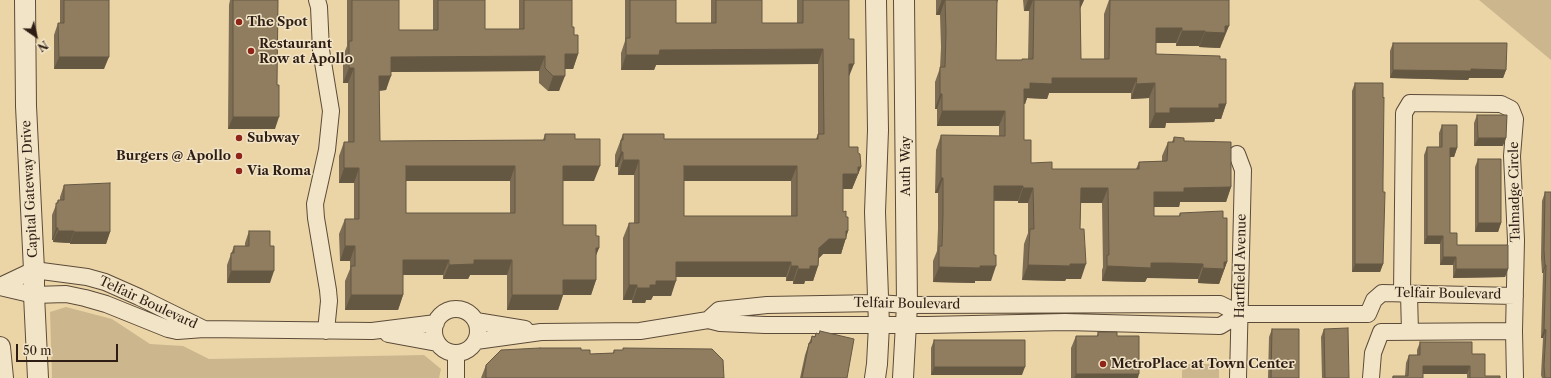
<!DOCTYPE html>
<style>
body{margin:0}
#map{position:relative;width:1551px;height:378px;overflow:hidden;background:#ebd5a7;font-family:"Libre Caslon Text",serif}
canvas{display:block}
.north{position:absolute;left:16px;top:16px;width:40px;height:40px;-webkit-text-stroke:3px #f2e4c6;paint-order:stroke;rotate:146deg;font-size:11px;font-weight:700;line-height:16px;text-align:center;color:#2d1d14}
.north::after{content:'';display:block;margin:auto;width:14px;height:18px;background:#2d1d14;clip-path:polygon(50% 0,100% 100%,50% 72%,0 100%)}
.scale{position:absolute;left:16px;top:344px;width:102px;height:18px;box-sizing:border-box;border:2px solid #2d1d14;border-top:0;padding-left:5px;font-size:12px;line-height:14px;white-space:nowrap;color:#2d1d14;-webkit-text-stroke:3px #f2e4c6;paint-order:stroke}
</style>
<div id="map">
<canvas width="1551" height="378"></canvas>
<div class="north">N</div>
<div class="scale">50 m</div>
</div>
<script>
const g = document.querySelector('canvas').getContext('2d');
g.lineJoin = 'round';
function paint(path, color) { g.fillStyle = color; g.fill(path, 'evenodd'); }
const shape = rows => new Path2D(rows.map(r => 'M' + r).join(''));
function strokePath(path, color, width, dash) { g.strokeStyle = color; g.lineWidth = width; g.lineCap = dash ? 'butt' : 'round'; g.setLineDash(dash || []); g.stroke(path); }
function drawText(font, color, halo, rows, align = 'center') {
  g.font = font + ' "Libre Caslon Text",serif'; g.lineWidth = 3; g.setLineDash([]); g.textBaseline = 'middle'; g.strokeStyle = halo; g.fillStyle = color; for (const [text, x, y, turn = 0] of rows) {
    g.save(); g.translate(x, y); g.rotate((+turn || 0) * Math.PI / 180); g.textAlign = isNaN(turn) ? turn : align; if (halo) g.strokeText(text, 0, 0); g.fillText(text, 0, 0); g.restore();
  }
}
const green = shape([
 [1479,0,1551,0,1551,60],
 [66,307,112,319,150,344,183,346,209,359,424,355,441,369,439,378,52,378,50,312],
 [1182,364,1219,364,1219,378,1182,378]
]);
const minor = shape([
 [317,0,319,7,321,50,331,111,327,150,315,204,316,218,328,290,329,301,326,331],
 [1237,154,1243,170,1238,378],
 [0,286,34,270,87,277,105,282,139,297,204,329],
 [0,287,34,295,66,294,85,298,106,304,168,329,177,331,204,329,372,331,436,323],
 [1402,294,1404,113,1410,103,1501,104,1511,109,1515,119,1512,156,1516,240,1514,331,1515,378],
 [1409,294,1410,332],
 '434 331a22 22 0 1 1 44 0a22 22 0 1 1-44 0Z',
 [1368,314,1374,300,1382,293,1515,296],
 [708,320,719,310,767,305,878,303,907,305,1220,304,1240,314,1368,314],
 [476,321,525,329],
 [1381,332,1514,331],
 [388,334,437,343],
 [476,341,541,332,640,331,708,320,720,323,765,325,927,325,1065,322,1220,326,1240,314],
 [456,353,456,378],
 [1371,378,1373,353,1381,332]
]);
const tertiary = shape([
 [25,0,26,106,34,270,34,295,38,378],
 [0,347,3,378],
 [875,378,877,364,879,325,875,212,878,130,876,0],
 [903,378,907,305,904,0]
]);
const wall = shape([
 [60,0,109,0,104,69,54,69,54,35,58,23,60,23],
 [230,0,278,0,275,129,228,129,229,5],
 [347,0,399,0,399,30,433,30,433,0,485,0,485,29,519,29,519,0,572,0,572,27,574,35,578,54,573,69,565,69,559,91,548,91,539,83,539,71,391,72,386,90,379,91,380,141,543,140,545,134,575,139,594,181,563,181,563,225,596,236,599,248,596,255,596,280,591,295,563,295,558,310,507,310,507,275,470,275,468,279,443,279,443,275,403,275,403,295,398,310,345,310,345,281,350,269,350,261,340,261,339,234,345,219,354,219,354,183,339,183,339,156,344,142,348,142,348,83,343,83,343,56,347,46],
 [406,181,510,181,510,213,406,213],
 [625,0,676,0,676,23,711,23,711,0,762,0,762,23,797,23,797,0,849,0,849,147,858,153,861,167,852,189,843,189,843,212,846,217,848,231,841,254,823,254,819,258,818,266,813,281,805,281,804,284,793,284,793,281,786,281,786,277,676,277,671,296,653,296,651,300,646,300,645,303,632,303,632,300,623,300,623,238,629,223,634,223,634,175,618,175,618,167,615,167,615,155,623,134,664,139,816,139,818,134,818,64,656,65,654,70,621,70,621,53,625,41],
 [684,181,791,181,791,216,684,216],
 [936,0,998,0,997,3,996,60,1022,60,1022,59,1028,59,1029,11,1024,11,1023,0,1084,0,1080,9,1081,59,1104,59,1104,14,1109,0,1229,0,1223,41,1222,41,1220,48,1199,47,1199,46,1176,46,1176,43,1156,43,1156,54,1220,59,1226,104,1221,119,1215,119,1214,122,1166,123,1165,128,1149,128,1149,98,1131,99,1131,93,1049,93,1047,99,1027,98,1025,104,1024,104,1024,140,1031,163,1052,169,1136,169,1139,162,1162,161,1162,156,1168,142,1172,142,1174,137,1184,141,1231,187,1226,202,1180,202,1179,207,1154,207,1154,216,1179,216,1180,213,1223,218,1227,262,1219,284,1198,283,1198,279,1166,278,1147,278,1145,282,1102,281,1102,270,1103,267,1102,203,1081,203,1080,229,1081,279,1066,279,1065,281,1022,280,1024,244,1028,233,1028,203,1018,203,1018,201,994,201,991,281,975,281,975,283,933,282,933,261,937,251,938,229,938,193,935,193,936,150,941,135,999,136,999,126,937,126,937,109,935,109,935,82,940,68,941,47,940,15,936,15],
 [1393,43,1506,70,1503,78,1469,78,1468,80,1390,78,1390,51],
 [1355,83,1383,181,1383,264,1380,272,1352,272,1352,91],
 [1477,115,1503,146,1474,146,1474,123],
 [1442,125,1457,148,1454,157,1450,157,1450,233,1457,245,1508,269,1505,277,1453,278,1453,265,1440,265,1440,244,1424,244,1424,155,1427,147,1439,147,1439,133],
 [1478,159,1501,223,1498,232,1475,232,1475,167],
 [64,185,110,232,106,244,70,244,70,243,53,242,53,240,52,240,52,215,58,200,60,200,60,197],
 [1545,192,1551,378,1542,378,1541,375,1543,338,1541,338,1543,273,1542,273,1541,258,1542,201],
 [249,231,270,283,227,283,227,265,234,246,245,246,245,243],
 [1272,329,1299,378,1268,378,1269,337],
 [1324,329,1349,378,1322,378,1321,337],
 [820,331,847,378,800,378,805,355,809,343,812,336,815,336,816,333,819,333],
 [1098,332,1117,336,1138,378,1071,378,1071,348,1076,336,1097,336],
 [934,340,1022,375,931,375,931,348],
 [1420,342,1472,354,1485,376,1500,378,1467,378,1467,374,1423,374,1423,378,1392,378,1393,376,1405,376,1406,363,1409,355,1417,355,1417,350],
 [623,348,724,378,481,378,486,365,581,350,590,354,613,353,614,350,623,350]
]);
const shadedWall = shape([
 [942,0,945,0,940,15,936,15],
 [1028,0,1033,0,1029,11,1024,11],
 [1079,0,1084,0,1079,11],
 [1225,26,1229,26,1220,48,1199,47,1205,32],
 [1156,28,1182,28,1176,43,1151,43],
 [1182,31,1205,31,1199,46,1176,46],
 [823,49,818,64,656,65,654,70,621,70,626,55,660,50],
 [565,54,578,54,573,69,559,69],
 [545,56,539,71,386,72,391,57],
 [59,57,109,57,104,69,54,69],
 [849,64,854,64,848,79],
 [349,68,354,68,348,83,343,83],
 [1471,69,1506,70,1503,78,1469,78,1468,80,1390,78,1393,70],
 [379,76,391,76,386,90,374,91],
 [553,76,565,76,559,91,548,91],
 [1052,78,1137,78,1131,93,1049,93,1047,99,1027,98,1025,104,1018,104,1024,89,1030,83],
 [1155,83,1149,98,1131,99,1136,84],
 [940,94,942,94,937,109,935,109],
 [1219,104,1226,104,1221,119,1215,119,1214,122,1166,123,1165,128,1149,128,1155,113,1170,108],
 [942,111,1005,111,999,126,937,126],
 [233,117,279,117,275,129,228,129],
 [1478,138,1506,138,1503,146,1474,146],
 [1450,148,1457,148,1454,157,1447,157],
 [621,152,623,152,618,167,615,167],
 [623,160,639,160,634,175,618,175],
 [406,166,515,166,510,181,401,181],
 [563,166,600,166,594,181,558,181],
 [684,166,797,166,791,181,679,181],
 [858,167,861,167,852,189,837,189,843,174],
 [344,168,359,168,354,183,339,183],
 [941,178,943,178,938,193,935,193],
 [994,186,1023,186,1018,201,988,200],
 [1231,187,1226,202,1180,202,1179,207,1149,207,1154,192,1184,188],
 [1023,188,1033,188,1028,203,1018,203],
 [1081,188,1108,188,1102,203,1076,203],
 [1478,223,1501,223,1498,232,1475,232],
 [56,228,58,228,53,240,52,240],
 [58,231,74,231,70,243,53,242],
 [846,231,848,231,841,254,823,254,814,263,819,248,829,239],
 [74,232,110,232,106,244,70,244],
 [1427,236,1443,236,1440,244,1424,244],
 [345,246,355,246,350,261,340,261],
 [596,248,599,248,593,263],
 [1443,257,1456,257,1453,265,1440,265],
 [403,260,449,260,443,275,398,275],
 [474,260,512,260,507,275,470,275,468,279,443,279,449,265],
 [676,262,791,262,786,277,671,277],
 [1224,262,1227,262,1219,284,1198,283,1203,268],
 [1151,263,1171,263,1203,264,1198,279,1147,278,1145,282,1102,281,1107,266],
 [1070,264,1086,264,1081,279,1066,279,1065,281,1022,280,1028,265],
 [1355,264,1383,264,1380,272,1352,272],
 [1545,265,1546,265,1543,273,1542,273],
 [791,266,798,266,793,281,786,281],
 [810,266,818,266,813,281,805,281,804,284,793,284,798,269],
 [980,266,996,266,991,281,975,281,975,283,933,282,939,267],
 [1456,269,1508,269,1505,277,1453,278],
 [231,271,274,271,270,283,227,283],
 [563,280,596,280,591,295,563,295,558,310,507,310,512,295],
 [656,281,676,281,671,296,653,296,651,300,646,300,645,303,632,303,637,288,650,285],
 [629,285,637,285,632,300,623,300],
 [351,295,403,295,398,310,345,310],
 [1544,329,1546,330,1543,338,1541,338],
 [1423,366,1470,366,1467,374,1420,374],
 [934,367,1025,367,1022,375,931,375],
 [1076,374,1139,374,1138,378,1074,378]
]);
const building = shape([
 [64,0,109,0,109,57,59,57,58,23,64,23,64,0],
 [233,0,278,0,277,85,279,85,279,117,233,117,233,0],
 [352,0,399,0,399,30,438,30,438,0,485,0,485,29,524,29,524,0,572,0,572,27,574,27,574,35,578,35,578,54,565,54,565,76,553,76,545,68,545,56,391,57,391,76,379,76,380,141,545,140,545,134,575,134,575,139,600,139,600,166,563,166,563,225,596,225,596,236,599,236,599,248,596,248,596,280,563,280,563,295,512,295,512,260,474,260,474,264,449,265,449,260,403,260,403,295,351,295,351,266,355,266,355,246,345,246,345,219,359,219,359,168,344,168,344,142,354,142,354,68,349,68,349,41,352,41,352,0],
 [406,166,515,166,515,213,406,213,406,166],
 [630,0,676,0,676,23,716,23,716,0,762,0,762,23,803,23,803,0,849,0,849,39,854,39,854,64,849,64,849,147,858,147,858,153,860,154,861,167,858,167,858,174,843,174,843,212,846,211,846,217,848,217,848,231,846,231,846,239,829,239,819,248,818,266,810,266,810,269,798,269,798,266,791,266,791,262,676,262,676,281,656,281,656,285,650,285,650,288,637,288,637,285,629,285,629,223,639,223,639,160,623,160,623,152,621,152,621,140,623,140,623,134,664,134,664,139,818,139,818,134,824,134,823,49,660,50,659,55,626,55,626,38,630,38,630,0],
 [684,166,797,166,797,216,684,216,684,166],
 [942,0,998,0,997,0,996,60,1022,60,1022,59,1033,59,1034,0,1080,0,1081,59,1109,59,1110,0,1229,0,1229,26,1225,26,1225,33,1205,32,1205,31,1182,31,1182,28,1156,28,1156,54,1220,56,1220,59,1226,59,1226,104,1219,104,1219,108,1170,108,1170,113,1155,113,1155,83,1136,84,1137,78,1052,78,1052,84,1030,83,1030,89,1024,89,1024,140,1031,140,1031,163,1052,162,1052,169,1139,169,1139,162,1167,161,1168,142,1174,142,1174,137,1184,138,1184,141,1231,142,1231,187,1184,188,1184,192,1154,192,1154,216,1180,216,1180,213,1223,211,1223,218,1227,218,1227,262,1224,262,1224,269,1203,268,1203,264,1171,263,1151,263,1151,268,1107,266,1107,255,1109,255,1108,188,1081,188,1080,229,1084,229,1086,264,1070,264,1070,266,1028,265,1030,229,1034,229,1033,188,1023,188,1023,186,994,186,994,255,996,255,996,266,980,266,980,268,939,267,939,246,942,246,943,214,943,178,941,178,941,135,1005,136,1005,111,942,111,942,94,940,94,940,67,945,67,946,32,945,0,942,0],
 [1393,43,1507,43,1506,70,1471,69,1471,71,1393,70,1393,43],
 [1355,83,1383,83,1383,98,1384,97,1383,181,1383,192,1385,192,1383,264,1355,264,1355,83],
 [1477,115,1507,115,1506,138,1478,138,1477,115],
 [1442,125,1457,125,1457,148,1450,148,1450,233,1457,233,1457,245,1508,245,1508,269,1456,269,1456,257,1443,257,1443,236,1427,236,1427,147,1442,147,1442,125],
 [1478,159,1501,159,1501,223,1478,223,1478,159],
 [110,183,110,232,74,232,74,231,58,231,58,228,56,228,56,203,58,203,58,200,64,200,64,185,110,183],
 [1545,192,1551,192,1551,378,1545,378,1544,366,1546,330,1544,329,1546,265,1545,265,1544,250,1545,192],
 [249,231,270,231,270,246,274,246,274,271,231,271,231,253,234,253,234,246,249,246,249,231],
 [1348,328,1349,378,1325,378,1324,329,1348,328],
 [1272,329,1299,329,1299,378,1271,378,1272,329],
 [820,331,854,339,847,378,802,378,809,343,811,343,812,336,815,337,816,333,819,334,820,331],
 [1098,332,1117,332,1117,336,1139,336,1139,374,1076,374,1076,336,1098,336,1098,332],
 [934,340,1025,340,1025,367,934,367,934,340],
 [1420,342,1472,342,1472,354,1485,354,1485,376,1500,376,1500,378,1470,378,1470,366,1423,366,1423,378,1393,378,1393,376,1408,376,1409,355,1420,355,1420,342],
 [540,348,581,348,581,350,590,350,590,354,614,353,614,350,623,350,623,348,712,349,723,360,724,378,486,378,486,365,501,350,540,348]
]);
const markers = [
 [239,22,4,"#8f2418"],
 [251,51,4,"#8f2418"],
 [239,138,4,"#8f2418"],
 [239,156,4,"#8f2418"],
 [239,171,4,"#8f2418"],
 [1103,364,4,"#8f2418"]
];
const poiNames = [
 ["The Spot",247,22],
 ["Restaurant",259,44],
 ["Row at Apollo",259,59],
 ["Subway",247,138],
 ["Burgers @ Apollo",231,156,"right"],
 ["Via Roma",247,171],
 ["MetroPlace at Town Center",1111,364]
];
const streetNames = [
 ["Auth Way",906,166,-90],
 ["Capital Gateway Drive",30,189,-93],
 ["Talmadge Circle",1515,192,-91],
 ["Hartfield Avenue",1241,266,-89],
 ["Telfair Boulevard",1448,294,1],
 ["Telfair Boulevard",148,303,25],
 ["Telfair Boulevard",907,304,1]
];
paint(green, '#cbb68e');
strokePath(minor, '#5c4b39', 18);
strokePath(tertiary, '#5c4b39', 22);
strokePath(minor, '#f2e4c6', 16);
strokePath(tertiary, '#f2e4c6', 20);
paint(wall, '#7c6c53');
paint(shadedWall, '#655843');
paint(building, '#907d60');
strokePath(building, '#655843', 1);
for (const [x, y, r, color] of markers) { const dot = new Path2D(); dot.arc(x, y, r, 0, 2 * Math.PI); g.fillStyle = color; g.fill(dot); strokePath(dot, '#f2e4c6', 1.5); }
drawText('bold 13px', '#2d1d14', '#f2e4c6', poiNames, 'left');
drawText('13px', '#2d1d14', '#f2e4c6', streetNames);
</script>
